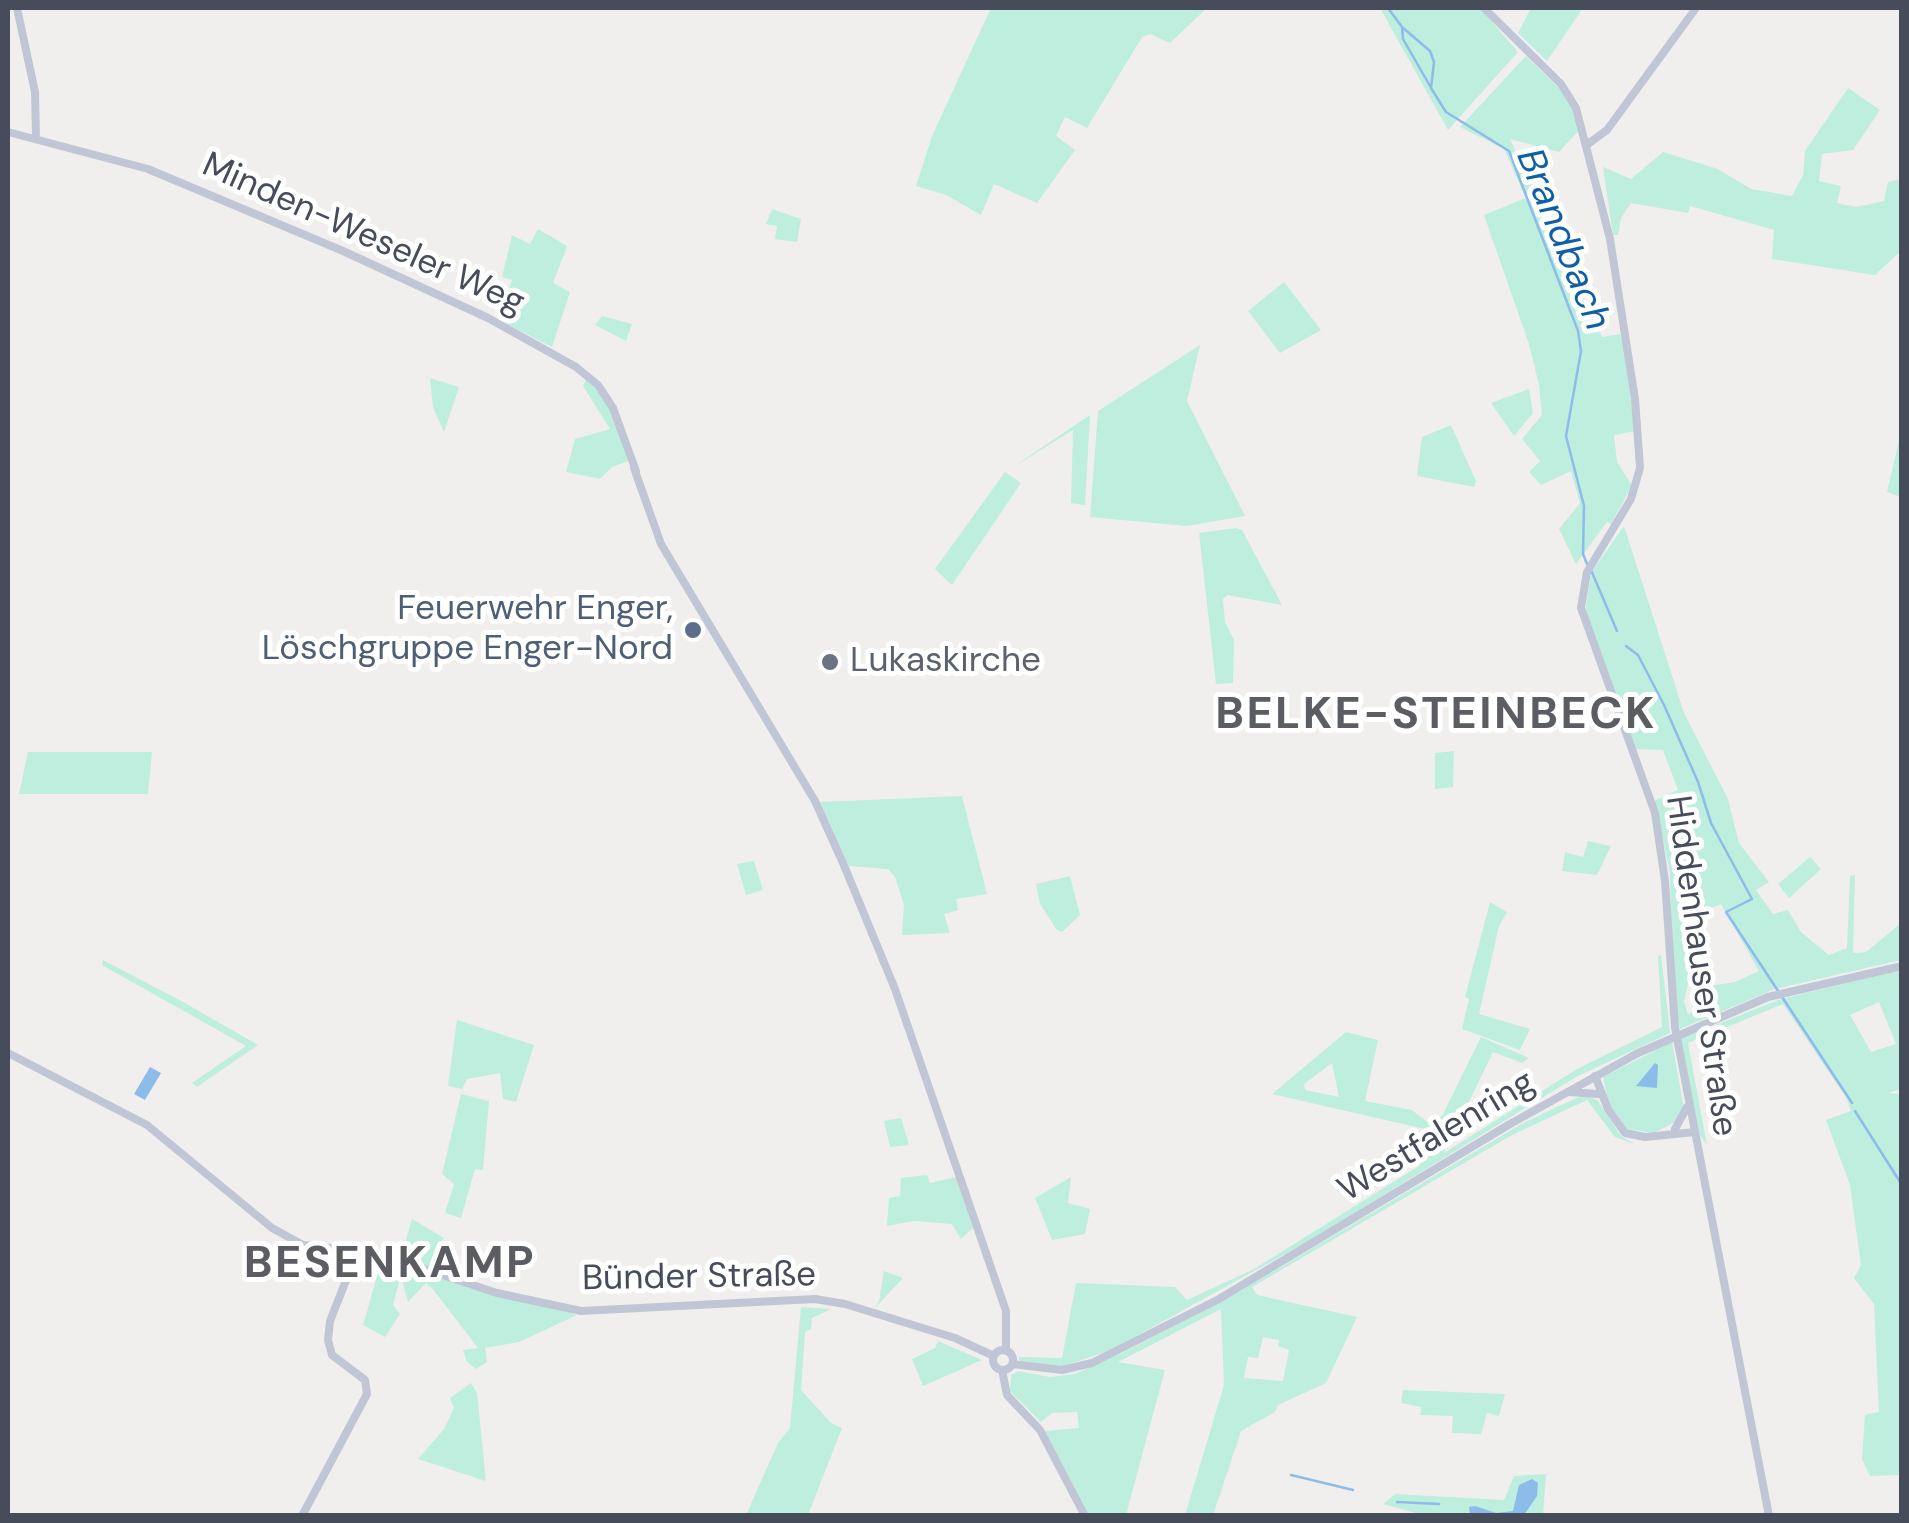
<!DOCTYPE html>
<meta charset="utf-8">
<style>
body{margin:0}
#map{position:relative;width:1909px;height:1523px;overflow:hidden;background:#f1efee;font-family:"DM Sans",sans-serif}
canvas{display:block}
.frame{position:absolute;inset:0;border:10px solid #474c5b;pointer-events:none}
</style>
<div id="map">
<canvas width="1909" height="1523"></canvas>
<div class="frame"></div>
</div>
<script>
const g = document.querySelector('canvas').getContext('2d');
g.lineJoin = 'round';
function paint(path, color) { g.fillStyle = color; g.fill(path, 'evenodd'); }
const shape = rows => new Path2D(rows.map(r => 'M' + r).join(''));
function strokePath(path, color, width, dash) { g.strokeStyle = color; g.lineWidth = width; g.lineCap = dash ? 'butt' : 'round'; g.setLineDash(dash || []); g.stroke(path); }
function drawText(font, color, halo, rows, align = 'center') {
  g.font = font + ' "DM Sans",sans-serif'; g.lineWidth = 10; g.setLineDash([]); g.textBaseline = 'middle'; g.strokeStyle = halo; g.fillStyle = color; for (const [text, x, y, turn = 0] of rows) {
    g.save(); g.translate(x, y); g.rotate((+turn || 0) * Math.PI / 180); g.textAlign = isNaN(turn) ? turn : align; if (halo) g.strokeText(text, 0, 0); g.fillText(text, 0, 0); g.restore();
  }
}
const green = shape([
 [991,8,1207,8,1170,43,1150,34,1142,37,1087,128,1065,117,1056,136,1075,150,1037,203,994,184,981,215,946,195,916,186,932,136],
 [1380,8,1480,8,1518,52,1448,130],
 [1531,8,1583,8,1547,61,1518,33],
 [1526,56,1567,96,1581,128,1559,152,1510,139,1602,337,1622,334,1635,431,1614,435,1617,462,1632,486,1611,524,1607,522,1576,564,1559,529,1580,503,1571,471,1541,485,1529,472,1540,461,1522,439,1542,415,1539,385,1529,344,1484,215,1526,198,1504,149,1460,127],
 [1848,88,1880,110,1853,150,1822,154,1819,181,1841,186,1837,203,1856,207,1884,201,1888,182,1901,179,1901,251,1875,275,1772,259,1774,230,1690,206,1688,213,1631,203,1621,218,1618,235,1613,235,1603,167,1631,179,1663,152,1718,169,1751,189,1792,196,1803,175,1805,151],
 [772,209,801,219,797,242,775,239,777,226,766,224],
 [538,229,567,246,553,283,570,292,552,347,499,320,512,280,502,277,512,235,530,244],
 [1284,282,1321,330,1280,353,1248,311],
 [602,316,632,324,626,341,595,325],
 [1200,345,1187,401,1245,516,1187,526,1090,517,1098,411],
 [430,378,459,387,444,432,433,407],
 [587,378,611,409,628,461,612,467,600,479,566,472,575,439,610,429,583,386],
 [1529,389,1533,413,1514,436,1491,403],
 [1090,415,1085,505,1071,503,1073,430,1010,469],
 [1451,425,1476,481,1474,487,1417,476,1422,437],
 [1901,432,1901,497,1887,492],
 [1005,472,1021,483,952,585,935,569],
 [1624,526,1684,713,1728,799,1739,843,1769,882,1756,890,1773,914,1788,910,1801,932,1829,955,1847,948,1850,876,1855,875,1853,953,1866,952,1901,923,1901,960,1775,989,1680,1029,1672,989,1670,872,1654,801,1678,790,1663,750,1635,749,1585,615,1591,573],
 [1721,904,1759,971,1735,982,1710,986,1710,980,1698,983,1695,997,1699,1008,1688,1014,1684,1002,1694,957,1683,919],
 [1236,528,1242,530,1282,605,1228,595,1223,599,1225,622,1234,640,1233,683,1216,684,1199,533],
 [1454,751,1453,787,1435,789,1435,753],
 [28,752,152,752,148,794,19,794],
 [962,796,987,894,956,899,958,910,944,914,950,933,902,935,904,905,895,877,888,869,849,866,820,802],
 [1588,841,1611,846,1597,875,1562,871,1565,852,1583,857],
 [1810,857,1821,869,1789,898,1778,884],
 [754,861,763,890,746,895,737,864],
 [1070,876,1080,915,1062,932,1056,929,1040,904,1036,884],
 [1490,902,1507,912,1499,926,1479,1014,1530,1029,1520,1050,1462,1029,1469,999,1465,997],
 [1661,955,1670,1033,1576,1077,1305,1243,1111,1350,1058,1368,1021,1363,1018,1357,1062,1358,1076,1283,1175,1287,1187,1300,1254,1269,1419,1166,1438,1132,1272,1094,1346,1032,1378,1040,1365,1101,1412,1110,1431,1125,1442,1116,1481,1037,1529,1058,1522,1063,1493,1052,1444,1153,1577,1069,1662,1027,1658,956],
 [1332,1063,1339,1097,1305,1090,1304,1084],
 [103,960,185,1003,258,1045,197,1087,192,1083,246,1046,102,965],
 [1901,970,1901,1089,1888,1093,1902,1094,1901,1475,1870,1476,1862,1459,1865,1415,1879,1412,1874,1304,1854,1278,1861,1265,1850,1185,1826,1120,1851,1111,1847,1099,1783,1004,1688,1043,1707,1145,1700,1135,1680,1039,1781,999],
 [1879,1002,1896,1044,1871,1052,1850,1015],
 [457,1020,534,1045,516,1102,503,1099,500,1073,467,1079,462,1089,448,1086],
 [1672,1042,1684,1109,1679,1120,1654,1133,1627,1129,1609,1103,1603,1077],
 [461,1094,489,1101,483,1170,475,1169,461,1218,445,1213,454,1184,442,1174],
 [1585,1094,1598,1101,1621,1136,1636,1145,1615,1137,1587,1100,1512,1135,1252,1287,1257,1295,1357,1317,1326,1383,1278,1405,1275,1412,1241,1431,1213,1515,1185,1515,1224,1385,1221,1309,1118,1362,1165,1370,1126,1515,1089,1515,1045,1431,1079,1428,1077,1412,1052,1413,1041,1422,1010,1391,1011,1375,1018,1371,1050,1377,1075,1374,1120,1354,1227,1299,1523,1123],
 [1263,1337,1279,1340,1278,1346,1289,1350,1283,1381,1244,1378,1248,1357,1258,1358],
 [901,1118,909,1145,890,1147,884,1121],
 [927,1175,930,1183,956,1177,973,1228,961,1239,952,1224,914,1221,887,1226,889,1198,900,1196,901,1178],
 [1071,1177,1068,1203,1090,1209,1085,1234,1052,1240,1035,1198],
 [412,1219,444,1238,430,1270,401,1258],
 [288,1243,303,1249,298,1272,281,1265],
 [382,1259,403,1267,393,1305,400,1314,385,1337,363,1325],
 [405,1268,426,1282,433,1276,577,1315,519,1342,485,1348,487,1362,476,1369,467,1362,463,1350,478,1348,432,1288,426,1283,408,1302,402,1280],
 [884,1271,903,1278,875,1308,879,1301],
 [801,1307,831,1309,812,1318,811,1329,805,1332,801,1390,831,1423,842,1428,808,1515,746,1515,778,1443,790,1428],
 [938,1341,982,1360,923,1386,912,1359,935,1348],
 [471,1383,477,1393,486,1481,418,1459,444,1429,454,1408,450,1398],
 [1403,1390,1505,1394,1499,1416,1487,1413,1481,1434,1452,1433,1453,1416,1420,1415,1421,1407,1401,1403],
 [1546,1474,1543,1515,1423,1515,1383,1504,1395,1494,1504,1500,1514,1476]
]);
const water = shape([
 [1655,1063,1658,1065,1657,1088,1636,1086],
 [150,1067,161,1073,145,1100,134,1094],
 [1532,1479,1538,1483,1537,1496,1524,1515,1470,1514,1469,1507,1475,1506,1496,1513,1513,1511,1519,1485]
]);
const stream = shape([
 [1388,8,1402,27,1430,51,1434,62,1431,88,1446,112,1509,151,1578,331,1581,351,1566,436,1584,506,1583,554,1587,564],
 [1402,27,1403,39,1430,86],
 [1591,570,1617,631],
 [1626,646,1638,655,1664,705,1698,782,1711,823,1752,899,1726,912,1852,1103],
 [1855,1111,1902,1185],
 [1291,1475,1353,1490],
 [1397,1502,1439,1504]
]);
const secondary = shape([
 [17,8,35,92,36,139],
 [1484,8,1561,84,1576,108,1610,239,1635,399,1640,468,1631,499,1587,572,1581,608,1655,813,1665,881,1675,1027],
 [8,132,148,169,343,251,488,318,576,367,598,385,613,408,636,471],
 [1588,144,1607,130,1696,8],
 [634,468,661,544,815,801,843,863,895,989,1006,1311,1006,1351],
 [1678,1043,1769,1516],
 [8,1053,147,1125,272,1228,303,1245,376,1253,497,1293,581,1311,815,1299,845,1304,955,1338,994,1356],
 [1595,1076,1608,1109,1625,1133,1645,1137,1695,1132],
 [1570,1092,1597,1094],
 [1675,1129,1687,1107],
 '993 1360a10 10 0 1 1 20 0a10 10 0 1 1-20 0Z',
 [1012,1364,1062,1370,1092,1363,1219,1299,1510,1124,1638,1053,1768,997,1902,966],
 [1002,1370,1007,1395,1040,1430,1085,1516],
 [302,1516,367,1394,365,1380,332,1355,328,1340,330,1321,358,1250]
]);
const secondaryBridge = shape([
 [1675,1027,1678,1043]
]);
const markers = [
 [693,630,10,"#5c6f8a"],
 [830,662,10,"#6b7280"]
];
const streetNames = [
 ["Minden-Weseler Weg",363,235,24],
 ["Hiddenhauser Straße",1700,966,82],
 ["Westfalenring",1437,1137,-31],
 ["Bünder Straße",699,1278,-1]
];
const serviceNames = [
 ["Feuerwehr Enger,",673,610],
 ["Löschgruppe Enger-Nord",673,650]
];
const worshipNames = [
 ["Lukaskirche",850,662]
];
const waterNames = [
 ["Brandbach",1562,240,68]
];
const districtNames = [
 ["BELKE-STEINBECK",1436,716],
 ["BESENKAMP",390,1265]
];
paint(green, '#beeedd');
paint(water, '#8cbdea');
strokePath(stream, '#8cbdea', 2.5);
strokePath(secondary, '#c1c6d7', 8);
strokePath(secondaryBridge, '#c1c6d7', 8);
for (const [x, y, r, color] of markers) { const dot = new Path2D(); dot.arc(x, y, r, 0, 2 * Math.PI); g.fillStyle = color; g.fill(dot); strokePath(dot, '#fff', 4); }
drawText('35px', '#474c5b', '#fff', streetNames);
drawText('35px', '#4e5e75', '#fff', serviceNames, 'right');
drawText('35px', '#5b616d', '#fff', worshipNames, 'left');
drawText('italic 38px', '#105ea5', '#fff', waterNames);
g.letterSpacing = '2.5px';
drawText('bold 45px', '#5b5d63', '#fff', districtNames);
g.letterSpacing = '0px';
</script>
